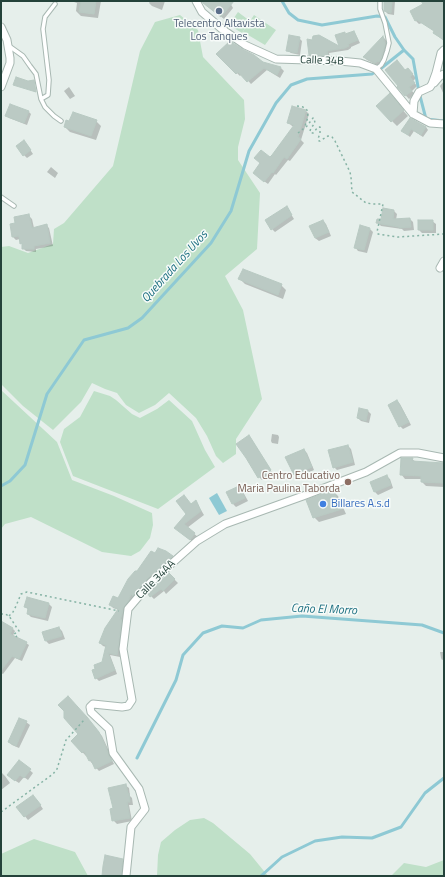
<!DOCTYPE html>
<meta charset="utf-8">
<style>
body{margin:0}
#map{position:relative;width:445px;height:877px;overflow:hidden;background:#e6efeb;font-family:"Titillium Web",sans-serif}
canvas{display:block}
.frame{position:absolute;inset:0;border:2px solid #24423a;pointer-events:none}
</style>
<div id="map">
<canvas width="445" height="877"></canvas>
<div class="frame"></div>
</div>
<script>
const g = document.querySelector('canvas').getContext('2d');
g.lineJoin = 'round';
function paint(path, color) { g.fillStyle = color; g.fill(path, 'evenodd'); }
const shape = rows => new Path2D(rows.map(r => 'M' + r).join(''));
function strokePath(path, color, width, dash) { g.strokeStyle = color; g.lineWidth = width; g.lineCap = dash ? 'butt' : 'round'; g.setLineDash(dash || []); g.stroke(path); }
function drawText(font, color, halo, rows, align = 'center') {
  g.font = font + ' "Titillium Web",sans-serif'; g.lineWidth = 3; g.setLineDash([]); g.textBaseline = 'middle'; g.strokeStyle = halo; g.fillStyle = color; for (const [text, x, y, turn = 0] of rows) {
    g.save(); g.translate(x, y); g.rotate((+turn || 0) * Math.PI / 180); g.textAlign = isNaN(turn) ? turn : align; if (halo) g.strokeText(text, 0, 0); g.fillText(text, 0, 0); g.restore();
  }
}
const green = shape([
 [238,12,250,21,254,15,276,30,265,45,243,32,247,25,242,33,229,25],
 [180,15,198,30,203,57,244,100,245,119,238,147,238,160,260,193,257,249,225,276,243,310,262,399,236,439,236,454,223,463,216,456,207,436,196,418,169,393,155,405,139,413,126,405,117,393,105,389,92,383,81,402,53,430,23,406,1,384,1,247,9,246,28,253,53,244,54,229,64,223,113,166,140,51,155,22],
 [1,390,57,442,72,480,114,496,152,513,153,525,150,538,140,551,131,556,102,552,31,517,5,524,1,529],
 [94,391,110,396,116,400,132,414,140,418,157,409,169,400,192,421,205,450,215,467,158,509,73,476,60,442,64,429,80,417],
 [204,818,213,823,250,854,268,876,157,876,158,855,161,842,175,830,190,820],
 [34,839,75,852,88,876,1,876,1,854],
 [444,860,444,876,391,876,404,863,426,867]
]);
const water = shape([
 [217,493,227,511,219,515,209,498]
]);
const shadow = shape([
 [71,1,101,1,98,18,81,16,76,11,77,3],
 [150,1,165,1,162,10,152,6,149,3],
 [203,1,229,1,233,8,224,19,207,6],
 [385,1,395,1,394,15,388,14,385,11],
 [422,1,444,1,444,41,434,33,435,31,422,23,419,24,416,21,411,11,425,4],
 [354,32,356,35,360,43,351,47,351,48,348,50,329,53,330,58,313,57,310,55,313,41,319,36,341,49,336,36,344,33,346,35],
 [383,37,386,40,388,47,384,62,379,66,367,60,364,57],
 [299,38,302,41,300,55,291,53,287,50],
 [217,54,262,63,281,68,284,71,280,78,267,70,251,84,242,74,240,76],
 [408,69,416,78,413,81,417,86,412,91,415,94,409,99,398,87,405,71],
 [444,81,444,95,440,86],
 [69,87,75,96,70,99,64,91],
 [394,100,408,116,397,126,392,121],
 [28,111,31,114,27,125,9,118,6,116],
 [306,111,309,114,301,140,304,143,290,161,288,160,276,175,275,174,268,184,257,176,262,163,270,159,294,126,292,126,288,122],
 [410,119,426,127,428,130,423,137,414,131,410,137,405,133],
 [96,121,101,126,96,140,70,132,65,127],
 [27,145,33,154,27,158,24,155],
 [51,167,58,173,55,178,47,172],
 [289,211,294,219,275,232,272,229],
 [394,211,397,214,396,220,410,219,413,222,414,230,404,231,402,229,381,226,377,222],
 [29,216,32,219,34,228,46,225,49,228,53,246,36,249,36,252,26,251,23,248,23,245,21,243,20,239,16,240,13,237,11,225,17,224],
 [323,221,326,224,331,236,319,241,315,238],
 [432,221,436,224,436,233,422,233,419,230],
 [370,229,373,232,367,253,358,251,355,247],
 [240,279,281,285,286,290,283,299,245,284],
 [397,401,400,404,411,425,403,429,400,426],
 [360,409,368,411,371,414,369,423,361,421,358,418],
 [272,434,278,435,279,437,278,444,272,443,271,441],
 [252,440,273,474,262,480,259,477],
 [348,446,351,449,355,465,337,470,334,467],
 [304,450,307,453,314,470,298,478,294,474],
 [412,459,416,462,443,464,444,465,444,487,426,486,422,482,422,479,405,479,401,474],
 [386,476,390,479,393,488,378,495,375,492,371,483],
 [239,487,242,490,248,501,236,507,233,504],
 [333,491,338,496,346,514,319,522,314,517],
 [195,502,198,505,204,515,187,528,198,537,193,542,179,531,192,505],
 [172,557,175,560,151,581,125,618,123,623,124,625,120,657,110,655,117,674,99,681,96,678,96,669,103,663,106,647,103,646,100,643,119,610,113,608,110,604,119,600],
 [169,574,178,583,166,594,164,591,154,599,151,596],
 [49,604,52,607,48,621,31,617,28,614,29,610,25,607],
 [1,627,13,629,15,631,13,636,26,643,29,645,22,661,15,658,3,674,1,673],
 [59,628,62,631,65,639,49,644,46,641],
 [440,652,444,652,444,659,442,660,441,658],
 [26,722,30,725,19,748,12,745,9,742],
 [90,722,102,736,108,749,112,760,114,764,99,771,90,761,87,755,86,756,72,741],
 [19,761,33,773,28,780,24,777,19,783,11,778],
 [1,773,2,773,5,776,10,783,1,790],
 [125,785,129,788,130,796,132,798,133,805,129,805,132,821,117,824,113,820,114,809],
 [36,799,43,809,28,820,18,807],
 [122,860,125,863,124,876,103,876]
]);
const stream = shape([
 [282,1,289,13,298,20,322,25,377,16,385,17,395,37,404,50,413,59,419,92,426,119,444,121],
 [1,486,10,481,25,465,47,394,84,340,128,328,142,318,211,243,231,211,249,151,276,103,291,85,307,79,372,74,379,70,404,50],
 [137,758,176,680,183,655,203,633,222,626,243,628,261,620,302,616,422,625,444,633],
 [261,876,282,857,315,841,342,837,372,838,401,827,425,793,444,778]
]);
const building = shape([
 [81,1,96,1,94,14,79,12,81,1],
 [202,1,234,1,221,17,203,3,202,1],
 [384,1,392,1,391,13,384,11,384,1],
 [421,1,444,1,444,40,433,33,434,31,417,20,415,21,410,11,423,4,421,1],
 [354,31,358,40,348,44,349,46,345,48,327,51,328,56,309,55,307,39,312,40,313,36,319,35,339,46,335,35,345,32,345,34,354,31],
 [289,35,300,37,297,53,286,51,289,35],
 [383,36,385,44,381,59,379,62,378,61,375,63,363,57,383,36],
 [230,41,242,49,254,55,263,62,281,67,277,75,264,68,247,82,238,72,236,74,216,54,230,41],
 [397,60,405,70,408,68,413,74,410,77,415,83,409,87,412,91,405,96,397,87,398,86,385,70,397,60],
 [16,77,28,81,34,80,36,92,13,85,16,77],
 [390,93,404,110,391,122,376,106,390,93],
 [10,104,29,111,24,123,5,116,10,104],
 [292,106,306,110,298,137,301,139,287,159,284,157,273,173,272,172,264,182,253,173,260,163,254,158,261,150,270,157,272,155,294,125,287,123,292,106],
 [73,112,97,120,91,136,64,127,66,120,69,121,73,112],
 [410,118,426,127,421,135,411,129,408,135,401,131,410,118],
 [24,140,31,150,23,156,16,146,24,140],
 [287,206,292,215,271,230,265,220,287,206],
 [383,208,394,210,393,219,410,218,411,227,399,228,399,227,376,223,377,219,381,219,383,208],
 [29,214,32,228,47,224,50,243,34,246,34,249,22,249,22,243,20,244,19,236,12,237,10,224,15,223,14,217,29,214],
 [323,220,329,232,315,238,309,226,323,220],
 [418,220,433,220,433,230,418,230,418,220],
 [360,225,370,228,364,250,354,248,360,225],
 [243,269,282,284,278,295,238,279,243,269],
 [397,400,409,422,399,427,388,405,397,400],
 [359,408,368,410,366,421,357,418,359,408],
 [249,435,271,470,258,478,246,458,236,444,249,435],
 [348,445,353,462,333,468,328,450,348,445],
 [304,449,312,467,294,475,285,457,304,449],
 [401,458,413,458,412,461,444,463,443,483,421,482,421,476,400,475,401,458],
 [387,475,391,485,374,492,370,482,387,475],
 [239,486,245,498,232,504,226,492,239,486],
 [333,490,342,509,313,518,306,500,333,490],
 [184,495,191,504,196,500,201,511,184,524,195,533,190,540,174,528,186,514,176,501,184,495],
 [158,548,166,551,173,556,148,578,133,596,131,594,128,602,123,608,122,614,120,620,122,620,117,655,108,653,115,670,95,679,92,670,95,669,94,665,102,662,106,645,99,643,105,628,118,609,109,605,113,596,118,598,128,579,135,571,137,571,151,551,155,553,158,548],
 [169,573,175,579,163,591,161,589,150,597,148,594,155,586,169,573],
 [27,597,49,603,45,618,27,614,28,608,24,607,27,597],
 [1,621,13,628,10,634,27,642,19,659,12,656,1,671,1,621],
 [59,627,62,636,45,641,42,632,59,627],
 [68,696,87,717,99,732,105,745,109,756,112,761,95,769,91,760,89,761,84,751,82,753,71,741,78,734,64,718,64,711,58,705,68,696],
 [19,718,27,721,16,746,8,742,19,718],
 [19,760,31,769,24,778,20,775,15,781,7,775,19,760],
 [126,784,128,794,129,793,130,802,127,802,130,818,112,821,110,809,113,808,108,788,126,784],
 [33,795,41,805,24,817,16,807,33,795],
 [105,855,123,859,121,876,102,876,103,866,105,855]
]);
const path = shape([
 [297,106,303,107,307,110,308,117,305,126],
 [298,133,307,126,313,118,314,118,315,123,311,128,310,131,311,133,313,133,318,127,320,127,320,133,318,139,319,141,320,141,328,136,332,137,335,141,350,172,351,177,352,192,366,203,373,204,383,204,377,232,378,234,398,237,444,234],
 [1,614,5,614,9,616,19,631,14,634,17,637],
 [9,616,13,612,16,606,21,594,27,592,119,611],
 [1,812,53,774,57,769,66,740,85,719]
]);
const lane = shape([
 [9,46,23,56,30,66,36,74,41,99,45,107,54,116,61,121],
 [376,69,381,65,384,60,387,51,389,43,385,23,380,9,380,1],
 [41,99,48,95,49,80,43,29,45,17,55,4],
 [1,197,14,206]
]);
const street = shape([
 [196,1,202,12,222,29,245,45,276,59,340,61,360,63,376,69,413,114,430,123,444,124],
 [1,27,7,40,10,58,10,63,1,87],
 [434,83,440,76,444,74],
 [413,114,414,101,419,92,430,87,432,84,436,73,441,53,444,50],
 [440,268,444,261],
 [126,876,131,827,145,809,139,789,113,753,109,729,91,712,90,707,93,704,122,707,128,706,132,700,123,649,128,609,151,582,197,541,225,524,303,496,366,472,400,453,418,453,444,458]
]);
const markers = [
 [219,11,4,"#5c6f8a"],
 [348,482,4,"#8d6e63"],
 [323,504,4,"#3f7fe0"]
];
const serviceNames = [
 ["Telecentro Altavista",219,24],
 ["Los Tanques",219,37]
];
const streetNames = [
 ["Calle 34B",322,61,2],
 ["Calle 34AA",156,580,-45]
];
const educationNames = [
 ["Centro Educativo",340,476],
 ["Maria Paulina Taborda",340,489]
];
const shopNames = [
 ["Billares A.s.d",331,504]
];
const waterNames = [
 ["Quebrada Los Uvos",175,267,-48],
 ["Caño El Morro",324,610,2]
];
paint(green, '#bfe0c8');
paint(water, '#8ec9d4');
paint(shadow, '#0003');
strokePath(stream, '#8ec9d4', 3);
paint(building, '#bbcac4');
strokePath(building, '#b8c9c2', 1);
strokePath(lane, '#a8b8b2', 5.5);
strokePath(street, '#a8b8b2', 9);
strokePath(path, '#86b3a5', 1.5, [2, 3]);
strokePath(lane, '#fff', 3.5);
strokePath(street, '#fff', 7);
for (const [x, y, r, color] of markers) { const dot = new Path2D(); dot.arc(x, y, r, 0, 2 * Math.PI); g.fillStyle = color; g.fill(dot); strokePath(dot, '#f7fbf9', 1.5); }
drawText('11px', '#4e5e75', '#f7fbf9', serviceNames);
drawText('11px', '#24423a', '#f7fbf9', streetNames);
drawText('11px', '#785e54', '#f7fbf9', educationNames, 'right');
drawText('11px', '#366cbe', '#f7fbf9', shopNames, 'left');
drawText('italic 12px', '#1c6f80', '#f7fbf9', waterNames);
</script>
